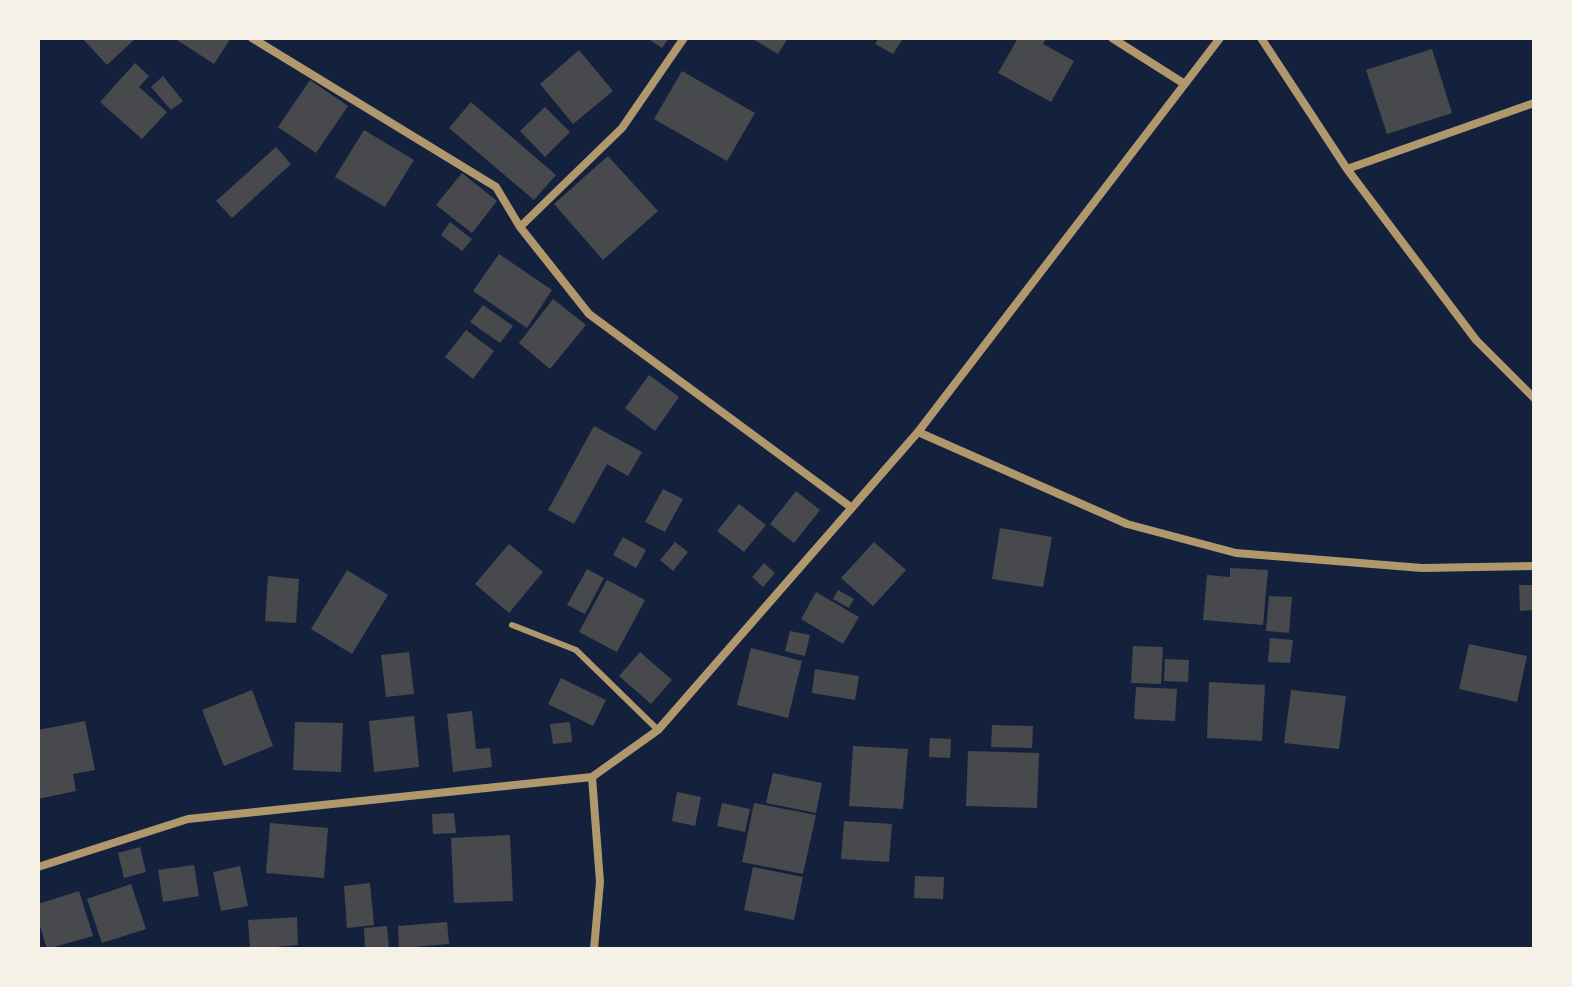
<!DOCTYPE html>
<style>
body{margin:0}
#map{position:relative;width:1572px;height:987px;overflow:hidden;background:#14213d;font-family:"Sofia Sans Condensed",sans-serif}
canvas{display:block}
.frame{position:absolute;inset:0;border:40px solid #f6f1e7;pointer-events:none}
</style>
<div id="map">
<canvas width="1572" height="987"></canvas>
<div class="frame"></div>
</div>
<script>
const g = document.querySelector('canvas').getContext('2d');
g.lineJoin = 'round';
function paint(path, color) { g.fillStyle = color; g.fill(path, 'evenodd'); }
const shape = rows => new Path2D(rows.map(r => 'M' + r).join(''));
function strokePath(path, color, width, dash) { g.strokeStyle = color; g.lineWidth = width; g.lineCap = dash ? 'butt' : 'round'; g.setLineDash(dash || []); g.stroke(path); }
const building = shape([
 [82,38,136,38,107,65],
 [174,38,231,38,214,64],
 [647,38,669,38,662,48],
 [751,38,788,38,778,54],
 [879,38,899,38,902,40,893,54,875,44],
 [1018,38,1047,38,1043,44,1074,61,1051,102,998,73],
 [1432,49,1452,113,1387,134,1366,70],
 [579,50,613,91,573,124,540,84],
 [135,63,149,76,139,87,167,112,142,139,100,102],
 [682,71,755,113,727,161,654,119],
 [163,76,183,101,171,110,151,87],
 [310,80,348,106,316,153,278,127],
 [471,102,556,175,534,200,449,128],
 [545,107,570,132,545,157,520,131],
 [364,130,414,160,385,207,335,177],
 [276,147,291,164,232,218,216,201],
 [608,156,658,211,603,260,554,204],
 [462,173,497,201,472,233,436,205],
 [450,222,472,239,462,251,441,235],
 [499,254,552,290,527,328,473,291],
 [553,299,586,325,550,369,519,343],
 [483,305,513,326,500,343,470,322],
 [466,330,494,351,473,379,445,357],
 [649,375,679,397,655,431,625,408],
 [594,426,642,452,628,476,607,464,574,524,548,510],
 [663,489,683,499,665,532,645,522],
 [796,491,820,510,794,543,770,524],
 [739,504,766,525,744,552,717,531],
 [1000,528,1052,537,1043,587,992,579],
 [623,537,646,550,636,568,613,555],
 [675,542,688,552,673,571,660,560],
 [874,542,906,570,873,606,841,578],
 [509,544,543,572,509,613,475,584],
 [764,563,775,573,763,587,752,577],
 [1230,568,1268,570,1263,625,1203,620,1207,575,1230,577],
 [587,569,604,578,585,614,567,605],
 [347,570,388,595,352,654,311,629],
 [268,576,299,579,296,623,265,621],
 [607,580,645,600,617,652,579,632],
 [1519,585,1534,585,1534,610,1520,611],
 [838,590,854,599,849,608,833,599],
 [816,592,859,617,843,644,801,619],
 [1269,596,1292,597,1289,633,1266,631],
 [790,631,810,635,805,656,785,651],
 [1270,638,1293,640,1290,663,1268,662],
 [1469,644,1527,656,1517,702,1459,689],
 [1133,646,1163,647,1161,684,1131,683],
 [751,648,802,661,788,718,737,705],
 [409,652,414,694,386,697,381,655],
 [640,652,672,680,651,704,619,676],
 [1165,659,1189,660,1188,682,1164,681],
 [815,669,859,676,855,700,812,693],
 [561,678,606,700,593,726,548,704],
 [1209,682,1265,685,1262,741,1207,738],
 [1136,687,1177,689,1175,721,1134,719],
 [252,690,273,746,224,766,202,710],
 [1291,690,1346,696,1339,749,1284,743],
 [472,711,476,749,490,748,492,767,453,772,447,714],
 [414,716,419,767,374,772,369,721],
 [85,721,95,770,73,774,76,791,38,799,38,730],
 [295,722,343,723,341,772,293,770],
 [570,722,572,742,553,744,550,724],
 [992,725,1033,726,1032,748,991,747],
 [930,738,951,739,950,758,929,757],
 [853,746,908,749,903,809,849,806],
 [968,751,1039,753,1037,808,966,806],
 [773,773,822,783,816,813,766,803],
 [677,792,701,797,695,826,672,821],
 [722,803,750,809,745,832,717,826],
 [754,803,816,815,803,874,742,862],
 [454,813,456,833,433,834,432,814],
 [844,821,892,824,889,862,841,859],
 [270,823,328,828,324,878,266,873],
 [510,835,513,901,454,903,451,838],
 [140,847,146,872,124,878,118,853],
 [194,865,199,896,163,902,158,870],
 [240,866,248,906,221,911,213,872],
 [753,867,803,877,794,920,744,910],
 [915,876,944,877,943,899,914,898],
 [370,883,374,925,347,928,344,886],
 [131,884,146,929,102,943,87,899],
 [79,891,93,936,47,949,38,920,38,904],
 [297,917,298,945,250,949,248,920],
 [447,922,449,944,399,948,398,926],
 [387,926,389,949,365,949,364,928]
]);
const service = shape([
 [512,625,576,650,658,730]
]);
const minor = shape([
 [252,38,496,187,520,227,589,314,852,508],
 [1112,38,1183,83],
 [1261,38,1347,169,1476,340,1534,398],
 [1347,169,1534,103],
 [520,227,622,128,684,38],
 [918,432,1127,524,1236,553,1422,568,1534,566],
 [592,777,600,882,594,949],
 [38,867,188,819,592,777,658,730,918,432,1220,38]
]);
paint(building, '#48494c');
strokePath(service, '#b1986c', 6);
strokePath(minor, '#b1986c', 8);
</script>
